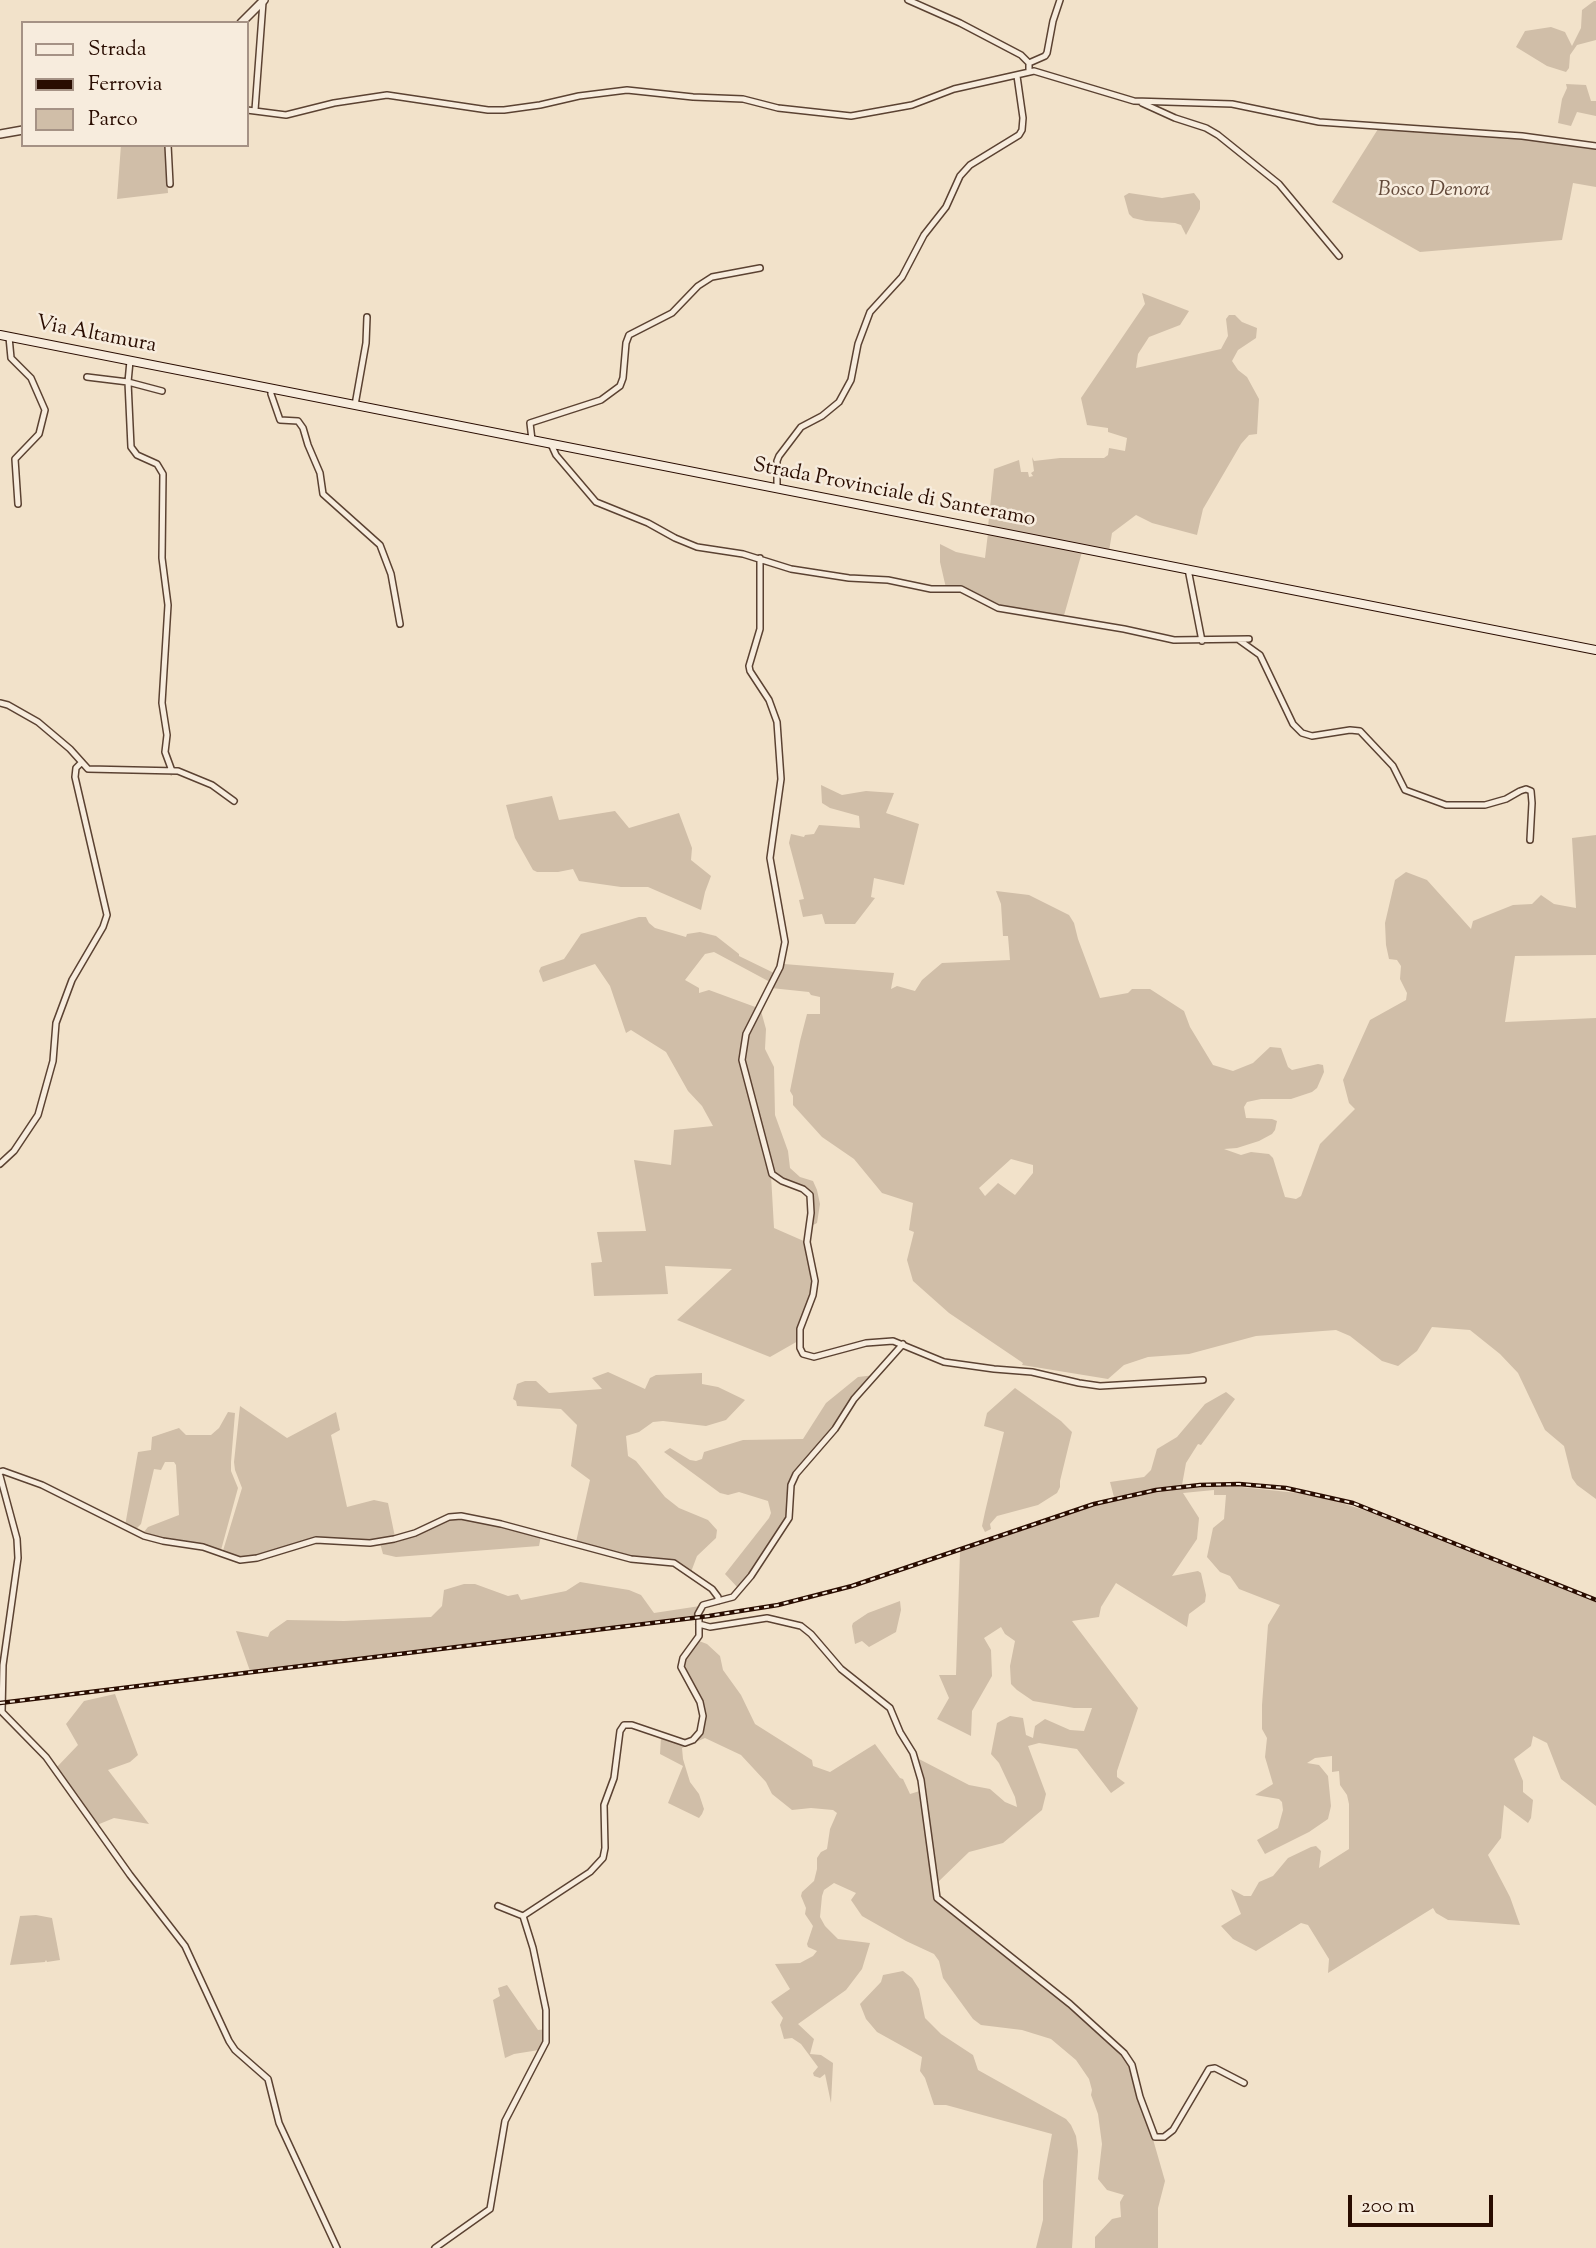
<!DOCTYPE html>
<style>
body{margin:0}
#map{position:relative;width:1596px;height:2248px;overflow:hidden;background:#f2e2ca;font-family:"Sorts Mill Goudy",serif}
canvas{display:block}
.legend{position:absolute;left:21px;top:21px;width:228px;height:126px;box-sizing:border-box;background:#f7ecdd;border:2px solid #a59285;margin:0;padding:9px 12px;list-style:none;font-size:21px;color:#290c00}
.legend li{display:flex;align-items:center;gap:14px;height:35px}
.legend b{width:35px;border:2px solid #a59285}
.scale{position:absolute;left:1348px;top:2195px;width:145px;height:32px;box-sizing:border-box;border:4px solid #290c00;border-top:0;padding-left:9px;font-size:21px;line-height:24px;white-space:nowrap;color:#290c00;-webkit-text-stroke:5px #f7ecdd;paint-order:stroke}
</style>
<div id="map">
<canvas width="1596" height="2248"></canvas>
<ul class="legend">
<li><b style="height:9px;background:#f7ecdd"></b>Strada</li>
<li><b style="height:9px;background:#290c00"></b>Ferrovia</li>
<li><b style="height:19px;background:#d0bea8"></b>Parco</li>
</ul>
<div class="scale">200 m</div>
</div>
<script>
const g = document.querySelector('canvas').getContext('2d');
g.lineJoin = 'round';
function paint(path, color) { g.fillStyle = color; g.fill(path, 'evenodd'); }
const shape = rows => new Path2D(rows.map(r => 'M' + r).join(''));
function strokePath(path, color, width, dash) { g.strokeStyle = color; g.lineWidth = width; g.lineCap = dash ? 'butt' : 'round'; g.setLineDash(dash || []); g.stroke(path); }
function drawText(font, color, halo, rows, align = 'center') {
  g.font = font + ' "Sorts Mill Goudy",serif'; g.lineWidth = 5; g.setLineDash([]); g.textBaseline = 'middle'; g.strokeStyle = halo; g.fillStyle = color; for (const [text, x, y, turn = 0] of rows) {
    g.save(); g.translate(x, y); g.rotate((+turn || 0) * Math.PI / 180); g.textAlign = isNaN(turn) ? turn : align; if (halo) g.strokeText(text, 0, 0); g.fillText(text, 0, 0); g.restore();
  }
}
const green = shape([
 [1594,1,1596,1,1596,40,1577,45,1570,55,1569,68,1566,72,1547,66,1516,47,1525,31,1551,27,1565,32,1572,46,1581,28,1582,10],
 [1566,84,1586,85,1591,101,1596,101,1596,116,1577,112,1571,126,1558,123,1562,99,1567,88],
 [1378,129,1528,139,1596,149,1596,187,1573,183,1562,240,1420,252,1332,202],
 [121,145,165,145,168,193,117,199],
 [1129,193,1162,198,1194,193,1200,201,1200,209,1186,235,1181,225,1175,223,1146,221,1133,218,1129,214,1124,196],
 [1142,293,1189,311,1180,325,1149,337,1138,354,1136,368,1221,349,1228,336,1226,319,1229,315,1235,315,1242,322,1257,328,1256,338,1238,350,1232,361,1238,370,1247,377,1259,399,1257,434,1249,435,1241,444,1203,509,1197,535,1152,523,1136,515,1112,533,1109,551,988,527,994,469,1019,460,1021,472,1028,472,1029,477,1033,476,1031,473,1034,471,1032,457,1034,461,1060,458,1104,458,1108,455,1109,448,1125,451,1127,438,1108,432,1108,428,1087,425,1081,398,1145,304],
 [988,533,1082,552,1063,619,1015,612,989,603,964,588,946,588,940,562,940,544,956,552,985,558],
 [821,785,842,795,866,791,894,793,886,813,919,824,904,885,874,878,871,897,875,898,855,924,825,924,822,914,803,917,799,900,804,899,789,843,791,834,804,837,805,835,814,834,819,825,860,828,859,816,830,808,822,803],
 [552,796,559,820,615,811,629,828,679,813,692,848,691,860,711,876,705,892,701,910,648,887,621,887,579,881,573,869,558,872,537,872,533,870,515,838,506,805],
 [1596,835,1596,955,1515,956,1505,1022,1596,1018,1596,1499,1577,1485,1572,1478,1564,1446,1545,1430,1518,1373,1500,1354,1470,1330,1432,1327,1417,1351,1398,1366,1382,1361,1350,1336,1336,1330,1256,1336,1189,1354,1148,1357,1124,1365,1108,1379,1022,1365,1023,1363,949,1313,913,1281,907,1260,914,1232,909,1230,913,1203,882,1193,854,1159,822,1137,793,1105,793,1096,790,1091,800,1041,807,1014,820,1014,820,997,811,995,809,992,771,988,784,964,894,973,891,989,897,986,915,991,922,980,942,963,1010,960,1008,936,1003,936,1001,904,996,891,1029,895,1069,915,1074,923,1078,939,1100,998,1128,993,1132,989,1150,989,1184,1011,1190,1027,1213,1065,1233,1071,1253,1063,1270,1047,1281,1048,1288,1067,1292,1070,1318,1064,1323,1065,1324,1072,1317,1088,1312,1092,1291,1099,1261,1099,1247,1102,1244,1107,1246,1118,1272,1119,1277,1121,1275,1130,1272,1134,1259,1141,1237,1148,1224,1149,1241,1155,1251,1152,1269,1154,1273,1158,1285,1197,1296,1199,1301,1196,1320,1144,1355,1109,1349,1103,1343,1080,1370,1020,1406,1000,1407,993,1400,979,1401,966,1397,960,1389,959,1386,945,1385,923,1395,880,1406,872,1427,880,1471,929,1473,921,1513,905,1532,904,1541,895,1554,904,1576,908,1572,838],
 [1011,1159,1033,1165,1033,1173,1015,1195,998,1183,985,1196,979,1188],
 [639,917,646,917,649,923,655,928,686,937,687,934,700,932,716,936,739,954,739,956,774,973,770,982,714,952,705,954,685,980,699,988,699,993,709,990,758,1008,749,1027,742,1069,765,1163,771,1175,774,1228,806,1242,814,1285,798,1341,770,1357,677,1320,732,1269,665,1266,668,1294,594,1296,591,1263,602,1262,597,1232,646,1231,634,1160,671,1165,674,1130,713,1126,702,1106,688,1091,666,1052,631,1030,626,1033,610,986,595,964,543,982,539,971,541,967,564,959,581,934],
 [761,1011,766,1029,765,1049,774,1067,775,1115,788,1151,790,1168,800,1177,813,1181,817,1190,820,1204,817,1223,811,1226,810,1191,773,1173,743,1059,746,1040],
 [608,1372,645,1389,650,1378,656,1375,702,1373,702,1384,718,1387,745,1400,726,1420,706,1426,663,1421,653,1422,639,1432,626,1436,628,1456,636,1461,665,1497,679,1508,708,1520,717,1530,716,1538,697,1556,691,1572,673,1561,646,1559,576,1542,590,1480,571,1466,577,1425,561,1409,517,1406,516,1401,513,1399,517,1384,525,1381,536,1381,549,1393,602,1389,592,1378],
 [875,1375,829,1436,792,1478,789,1516,739,1589,725,1574,769,1518,771,1513,768,1501,739,1492,728,1495,720,1493,664,1452,670,1448,690,1460,696,1461,702,1459,704,1452,743,1440,803,1439,826,1403,858,1377],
 [1015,1388,1061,1421,1072,1432,1060,1481,1060,1487,1057,1493,1038,1505,997,1516,990,1524,991,1529,985,1532,982,1526,985,1512,1004,1432,984,1426,987,1413],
 [1226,1392,1235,1399,1201,1445,1198,1444,1186,1463,1182,1485,1114,1497,1110,1482,1144,1477,1151,1470,1157,1449,1177,1437,1205,1404],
 [240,1406,287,1438,336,1412,340,1430,331,1435,347,1507,374,1500,388,1503,395,1537,363,1541,321,1537,245,1560,222,1554,242,1488,235,1470,234,1462],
 [228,1412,235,1413,231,1462,231,1471,238,1488,221,1550,165,1541,143,1533,148,1527,179,1515,176,1465,174,1462,165,1462,161,1470,154,1469,141,1524,135,1530,125,1526,138,1452,151,1450,152,1437,179,1428,186,1435,211,1435,219,1428],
 [1232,1486,1316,1495,1396,1520,1596,1601,1596,1806,1561,1779,1547,1743,1533,1736,1531,1746,1514,1759,1523,1781,1523,1792,1533,1800,1531,1818,1528,1823,1504,1805,1501,1838,1488,1855,1510,1897,1520,1925,1448,1920,1436,1913,1433,1908,1328,1973,1329,1959,1308,1925,1301,1923,1256,1951,1233,1939,1221,1926,1241,1914,1231,1889,1244,1896,1251,1896,1259,1882,1273,1876,1288,1858,1311,1847,1316,1846,1321,1851,1319,1868,1349,1849,1349,1804,1347,1795,1340,1785,1339,1771,1332,1772,1332,1756,1315,1758,1307,1763,1319,1765,1328,1776,1331,1806,1328,1819,1309,1832,1265,1854,1257,1840,1278,1828,1283,1810,1282,1802,1279,1799,1255,1795,1273,1784,1265,1757,1267,1738,1262,1729,1262,1705,1268,1625,1280,1605,1239,1589,1230,1576,1220,1572,1207,1557,1213,1528,1224,1519,1226,1495,1214,1495,1214,1490,1183,1493,1199,1518,1197,1539,1172,1576,1198,1571,1201,1573,1206,1595,1205,1602,1189,1614,1187,1627,1116,1583,1101,1607,1099,1617,1072,1621,1138,1708,1117,1771,1117,1777,1125,1783,1111,1793,1077,1749,1039,1743,1028,1746,1046,1794,1042,1810,1003,1843,969,1852,937,1883,925,1781,919,1759,969,1785,990,1789,1005,1802,1017,1807,1015,1797,999,1763,991,1754,997,1723,1010,1716,1023,1718,1026,1735,1033,1738,1035,1726,1045,1719,1070,1730,1084,1731,1092,1708,1074,1708,1033,1701,1017,1690,1011,1684,1010,1666,1015,1641,1005,1634,1001,1627,984,1638,991,1650,992,1676,972,1711,971,1736,937,1719,949,1698,939,1675,956,1675,960,1552,1108,1501,1165,1489],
 [454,1517,541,1536,539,1546,396,1557,383,1554,380,1543],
 [580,1582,629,1590,641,1595,654,1613,700,1606,697,1610,697,1615,250,1671,236,1631,268,1637,270,1632,287,1620,344,1621,431,1617,442,1606,444,1590,464,1584,475,1584,508,1596,518,1594,521,1600,566,1591],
 [900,1601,901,1610,896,1632,869,1647,862,1641,855,1644,852,1626,853,1623,868,1613],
 [699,1641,707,1644,720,1656,723,1670,741,1695,755,1724,812,1760,813,1766,830,1772,875,1744,900,1778,903,1779,910,1794,923,1790,934,1879,933,1893,936,1900,1086,2018,1123,2053,1132,2066,1165,2181,1158,2208,1158,2248,1095,2248,1095,2237,1112,2219,1121,2217,1120,2202,1124,2195,1107,2190,1098,2179,1102,2144,1098,2114,1091,2095,1092,2090,1089,2079,1076,2060,1051,2039,1022,2030,981,2025,973,2019,943,1978,939,1961,934,1954,906,1941,862,1916,851,1900,856,1893,834,1883,824,1890,822,1896,820,1917,825,1926,838,1939,870,1943,862,1969,846,1990,798,2024,814,2039,810,2054,821,2055,833,2063,831,2103,825,2074,820,2078,814,2076,813,2073,818,2067,801,2044,792,2038,784,2039,780,2025,783,2018,771,2002,790,1989,775,1964,800,1963,813,1956,817,1951,808,1947,807,1944,813,1926,805,1914,806,1908,801,1896,802,1892,814,1881,817,1869,817,1858,821,1852,827,1849,830,1829,837,1813,833,1810,811,1808,792,1810,772,1794,766,1782,741,1755,705,1738,682,1748,683,1759,690,1782,699,1794,704,1809,702,1814,699,1818,668,1803,683,1766,660,1754,661,1737,685,1745,701,1734,704,1725,702,1703,683,1668,684,1659],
 [115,1694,138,1755,130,1762,108,1770,149,1824,114,1818,97,1825,56,1768,78,1745,66,1724,84,1701],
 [36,1915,52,1918,60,1960,47,1962,46,1960,45,1962,10,1965,20,1916],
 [903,1971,912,1978,919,1989,925,2018,941,2034,973,2055,978,2070,1066,2119,1071,2125,1076,2136,1078,2151,1072,2248,1036,2248,1043,2220,1043,2181,1052,2134,946,2105,934,2105,925,2078,920,2071,922,2057,877,2032,866,2019,860,2004,881,1982,883,1975],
 [507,1985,538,2030,546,2029,544,2043,539,2050,514,2054,505,2058,493,2000,500,1996,498,1988]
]);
const minor = shape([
 [908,0,960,23,1021,55,1029,63,1029,72],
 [1029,63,1045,56,1047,53,1053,21,1060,0],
 [1142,103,1175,118,1206,128,1218,135,1279,184,1339,256],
 [247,110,286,115,334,103,387,95,488,110,504,110,540,105,579,96,627,90,693,97,743,99,778,108,851,116,912,105,954,89,1034,71,1134,101,1232,104,1319,122,1522,136,1596,146],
 [255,110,263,2],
 [168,145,170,184],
 [9,337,11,358,31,378,45,410,39,434,15,459,18,504],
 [130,361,128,382,131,447,137,455,157,464,163,474,162,558,168,605,162,703,167,735,165,752,172,771],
 [87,377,128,382,162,391],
 [271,389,271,394,280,420,298,421,303,428,308,445,320,473,323,494,380,545,391,574,400,624],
 [355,405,366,343,367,317],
 [532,440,530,423,601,400,620,386,623,378,626,343,629,335,672,313,698,286,712,277,760,268],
 [551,444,556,455,596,502,648,523,675,538,697,547,743,554,791,569,849,578,888,580,931,589,961,589,998,608,1124,629,1174,640,1249,639],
 [777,489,777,461,779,456,801,427,822,416,839,402,851,380,858,344,870,312,902,277,924,235,946,207,960,176,970,165,1019,135,1022,130,1023,118,1017,76],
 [760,558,760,629,749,666,750,671,769,700,777,722,781,779,770,858,785,942,780,967,746,1034,742,1060,772,1174,782,1181,803,1189,810,1195,811,1213,807,1242,815,1281,813,1295,800,1329,800,1348,803,1354,814,1357,866,1343,893,1341,944,1362,994,1369,1032,1372,1079,1383,1100,1386,1203,1380],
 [1188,569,1202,641],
 [1239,640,1260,655,1293,724,1302,733,1312,736,1350,730,1360,731,1393,766,1405,790,1446,805,1485,805,1506,799,1520,791,1526,789,1531,791,1532,803,1530,840],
 [0,703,8,705,38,722,70,749,88,769,178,771,212,785,234,801],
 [0,1164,14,1151,38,1115,53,1061,56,1023,72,980,103,927,107,915,75,777,76,768,81,763],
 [0,1472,3,1471,42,1485,144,1536,163,1541,203,1547,240,1560,257,1558,316,1540,370,1543,394,1539,415,1533,449,1517,461,1516,501,1524,631,1559,674,1563,712,1589,718,1597,718,1601],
 [0,1476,17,1539,18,1558,3,1665,2,1712,46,1757,130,1875,185,1946,229,2041,235,2050,268,2079,279,2123,337,2248],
 [698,1614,703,1605,733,1597,751,1576,789,1518,791,1485,796,1474,835,1429,854,1399,903,1344],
 [699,1624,710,1627,767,1618,801,1626,811,1634,841,1669,890,1708,900,1732,913,1753,921,1780,937,1898,1070,2004,1124,2053,1132,2065,1140,2097,1155,2137,1164,2137,1173,2130,1209,2069,1215,2068,1244,2083],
 [498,1906,523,1916],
 [435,2248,490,2209,505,2121,546,2042,546,2010,533,1948,523,1916,590,1872,603,1858,605,1848,604,1805,614,1778,620,1731,624,1725,632,1725,685,1743,693,1740,700,1732,703,1716,700,1702,681,1667,683,1658,699,1636,699,1619]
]);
const tertiary = shape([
 [241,23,264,0],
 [0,134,23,130]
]);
const secondary = shape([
 [0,335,1596,650]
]);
const rail = shape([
 [0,1703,709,1616,778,1605,852,1586,1094,1504,1156,1490,1200,1485,1239,1484,1286,1488,1353,1503,1596,1600]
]);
const parkNames = [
 ["Bosco Denora",1434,191]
];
const streetNames = [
 ["Via Altamura",96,336,11],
 ["Strada Provinciale di Santeramo",894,494,11]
];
paint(green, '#d0bea8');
strokePath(minor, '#5b4232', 8);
strokePath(tertiary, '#5b4232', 10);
strokePath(secondary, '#290c00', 10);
strokePath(minor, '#f7ecdd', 5);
strokePath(tertiary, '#f7ecdd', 7);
strokePath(secondary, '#f7ecdd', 8);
strokePath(rail, '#290c00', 4.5);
strokePath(rail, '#f7ecdd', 2, [5]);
drawText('italic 21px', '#634a3b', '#f7ecdd', parkNames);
drawText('21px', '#290c00', '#f7ecdd', streetNames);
</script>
